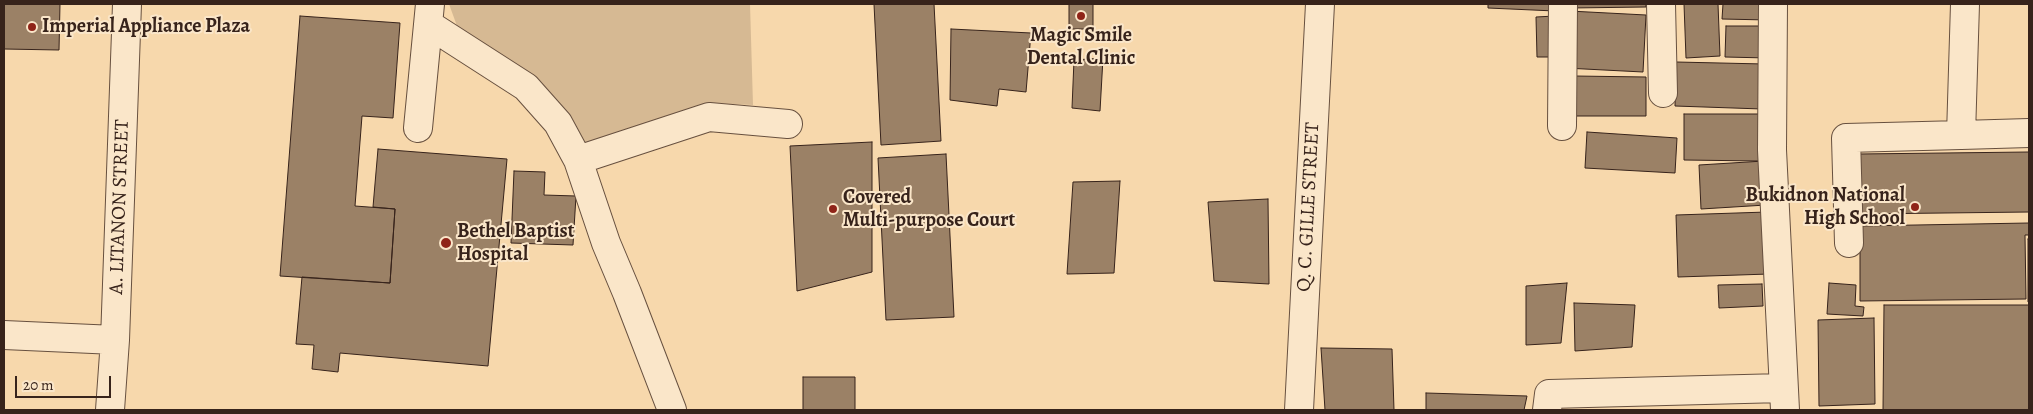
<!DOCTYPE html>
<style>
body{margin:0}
#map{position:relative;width:2033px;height:414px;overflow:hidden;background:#f7d8ac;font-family:Alegreya,serif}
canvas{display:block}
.frame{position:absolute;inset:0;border:5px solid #37231b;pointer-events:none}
.scale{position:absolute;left:15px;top:376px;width:96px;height:22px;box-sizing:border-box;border:2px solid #37231b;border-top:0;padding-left:6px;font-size:15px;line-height:18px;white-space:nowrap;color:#37231b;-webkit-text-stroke:4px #fae6c9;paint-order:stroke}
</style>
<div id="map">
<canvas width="2033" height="414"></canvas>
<div class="frame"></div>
<div class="scale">20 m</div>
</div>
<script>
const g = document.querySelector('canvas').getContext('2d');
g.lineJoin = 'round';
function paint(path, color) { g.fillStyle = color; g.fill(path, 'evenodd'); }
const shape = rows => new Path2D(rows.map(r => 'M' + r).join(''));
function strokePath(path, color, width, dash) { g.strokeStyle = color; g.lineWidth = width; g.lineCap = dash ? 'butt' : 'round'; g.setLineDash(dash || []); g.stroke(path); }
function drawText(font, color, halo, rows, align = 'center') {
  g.font = font + ' Alegreya,serif'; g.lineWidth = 4; g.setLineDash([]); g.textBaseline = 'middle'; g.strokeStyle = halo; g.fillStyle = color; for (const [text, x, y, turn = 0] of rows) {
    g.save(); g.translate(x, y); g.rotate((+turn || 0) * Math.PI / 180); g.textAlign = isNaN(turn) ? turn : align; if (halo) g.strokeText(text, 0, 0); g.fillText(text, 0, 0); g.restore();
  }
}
const green = shape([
 [449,4,750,4,753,105,711,103,587,151,483,46,457,26]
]);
const building = shape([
 [4,4,60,4,59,50,4,49,4,4],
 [874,4,934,4,941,141,881,145,874,4],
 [1069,4,1093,4,1093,29,1069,29,1069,4],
 [1488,4,1556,4,1555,11,1488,8,1488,4],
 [1570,4,1646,4,1646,7,1570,8,1570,4],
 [1684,4,1718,4,1720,56,1686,58,1684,4],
 [1723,4,1769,4,1768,20,1722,19,1723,4],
 [1569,11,1646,15,1643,72,1565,68,1569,11],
 [300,16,400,23,393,118,362,116,355,206,395,209,390,283,280,276,300,16],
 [1555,16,1556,57,1537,57,1536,17,1555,16],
 [1726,26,1768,26,1768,58,1725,57,1726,26],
 [951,29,1031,33,1026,92,999,89,997,106,950,100,951,29],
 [1103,58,1100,111,1072,108,1074,60,1103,58],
 [1676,62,1764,64,1762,109,1675,106,1676,62],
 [1574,76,1646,77,1646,116,1573,116,1574,76],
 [1684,114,1759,114,1759,161,1684,160,1684,114],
 [1587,132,1677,138,1675,173,1585,168,1587,132],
 [872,142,872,272,797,291,790,146,872,142],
 [378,149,507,159,488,366,340,353,338,372,312,369,314,345,296,344,302,277,390,283,395,209,373,207,378,149],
 [2029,152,2029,212,1859,214,1859,154,2029,152],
 [946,154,954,317,886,320,878,158,946,154],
 [1764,161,1766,205,1701,209,1699,165,1764,161],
 [514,171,545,172,544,195,576,196,573,245,511,243,514,171],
 [1120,181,1114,273,1067,274,1073,182,1120,181],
 [1268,199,1269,284,1214,281,1208,202,1268,199],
 [1767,212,1769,274,1678,277,1676,215,1767,212],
 [2029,223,2029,235,2025,235,2026,299,1860,301,1860,226,2029,223],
 [2028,239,2029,239,2029,302,2028,302,2028,239],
 [1567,283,1561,343,1526,345,1526,286,1567,283],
 [1829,283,1856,285,1855,306,1864,307,1863,316,1827,314,1829,283],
 [1762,284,1763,306,1719,308,1718,285,1762,284],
 [1574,303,1635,305,1632,347,1575,351,1574,303],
 [1884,305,2029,305,2029,410,1883,410,1884,305],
 [1874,318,1875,404,1819,406,1818,320,1874,318],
 [1321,348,1392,349,1394,410,1325,410,1321,348],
 [803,377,855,377,855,410,803,410,803,377],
 [1426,393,1527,396,1524,410,1426,410,1426,393]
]);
const minor = shape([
 [1661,4,1663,93],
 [1773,4,1772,150,1785,410],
 [1965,4,1961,135,2029,133],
 [428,24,526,87,558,123,578,160,606,243,627,293,672,410],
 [1562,126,1563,4],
 [418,128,430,4],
 [578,160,709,117,788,124],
 [1849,243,1846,138,1961,135],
 [4,335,115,340],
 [110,410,115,340,127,4],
 [1299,410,1320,4],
 [1547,410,1549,394,1783,388]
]);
const markers = [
 [1081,16,5,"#8f2418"],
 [32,27,5,"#8f2418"],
 [1915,207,5,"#8f2418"],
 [833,209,5,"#8f2418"],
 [446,243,6,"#8f2418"]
];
const poiNames = [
 ["Imperial Appliance Plaza",42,27],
 ["Magic Smile",1081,36,"center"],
 ["Dental Clinic",1081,59,"center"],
 ["Bukidnon National",1905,196,"right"],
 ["High School",1905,219,"right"],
 ["Covered",843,198],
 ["Multi-purpose Court",843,221],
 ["Bethel Baptist",457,232],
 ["Hospital",457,255]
];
const streetNames = [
 ["A. LITANON STREET",120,207,-88],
 ["Q. C. GILLE STREET",1309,207,-87]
];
paint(green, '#d6b993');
paint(building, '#9b8166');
strokePath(building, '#37231b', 1);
strokePath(minor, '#67503f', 30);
strokePath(minor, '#fae6c9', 28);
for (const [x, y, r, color] of markers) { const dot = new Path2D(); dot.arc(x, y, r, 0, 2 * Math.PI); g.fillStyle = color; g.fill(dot); strokePath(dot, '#fae6c9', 2); }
drawText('bold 20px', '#37231b', '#fae6c9', poiNames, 'left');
drawText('20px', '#37231b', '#fae6c9', streetNames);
</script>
